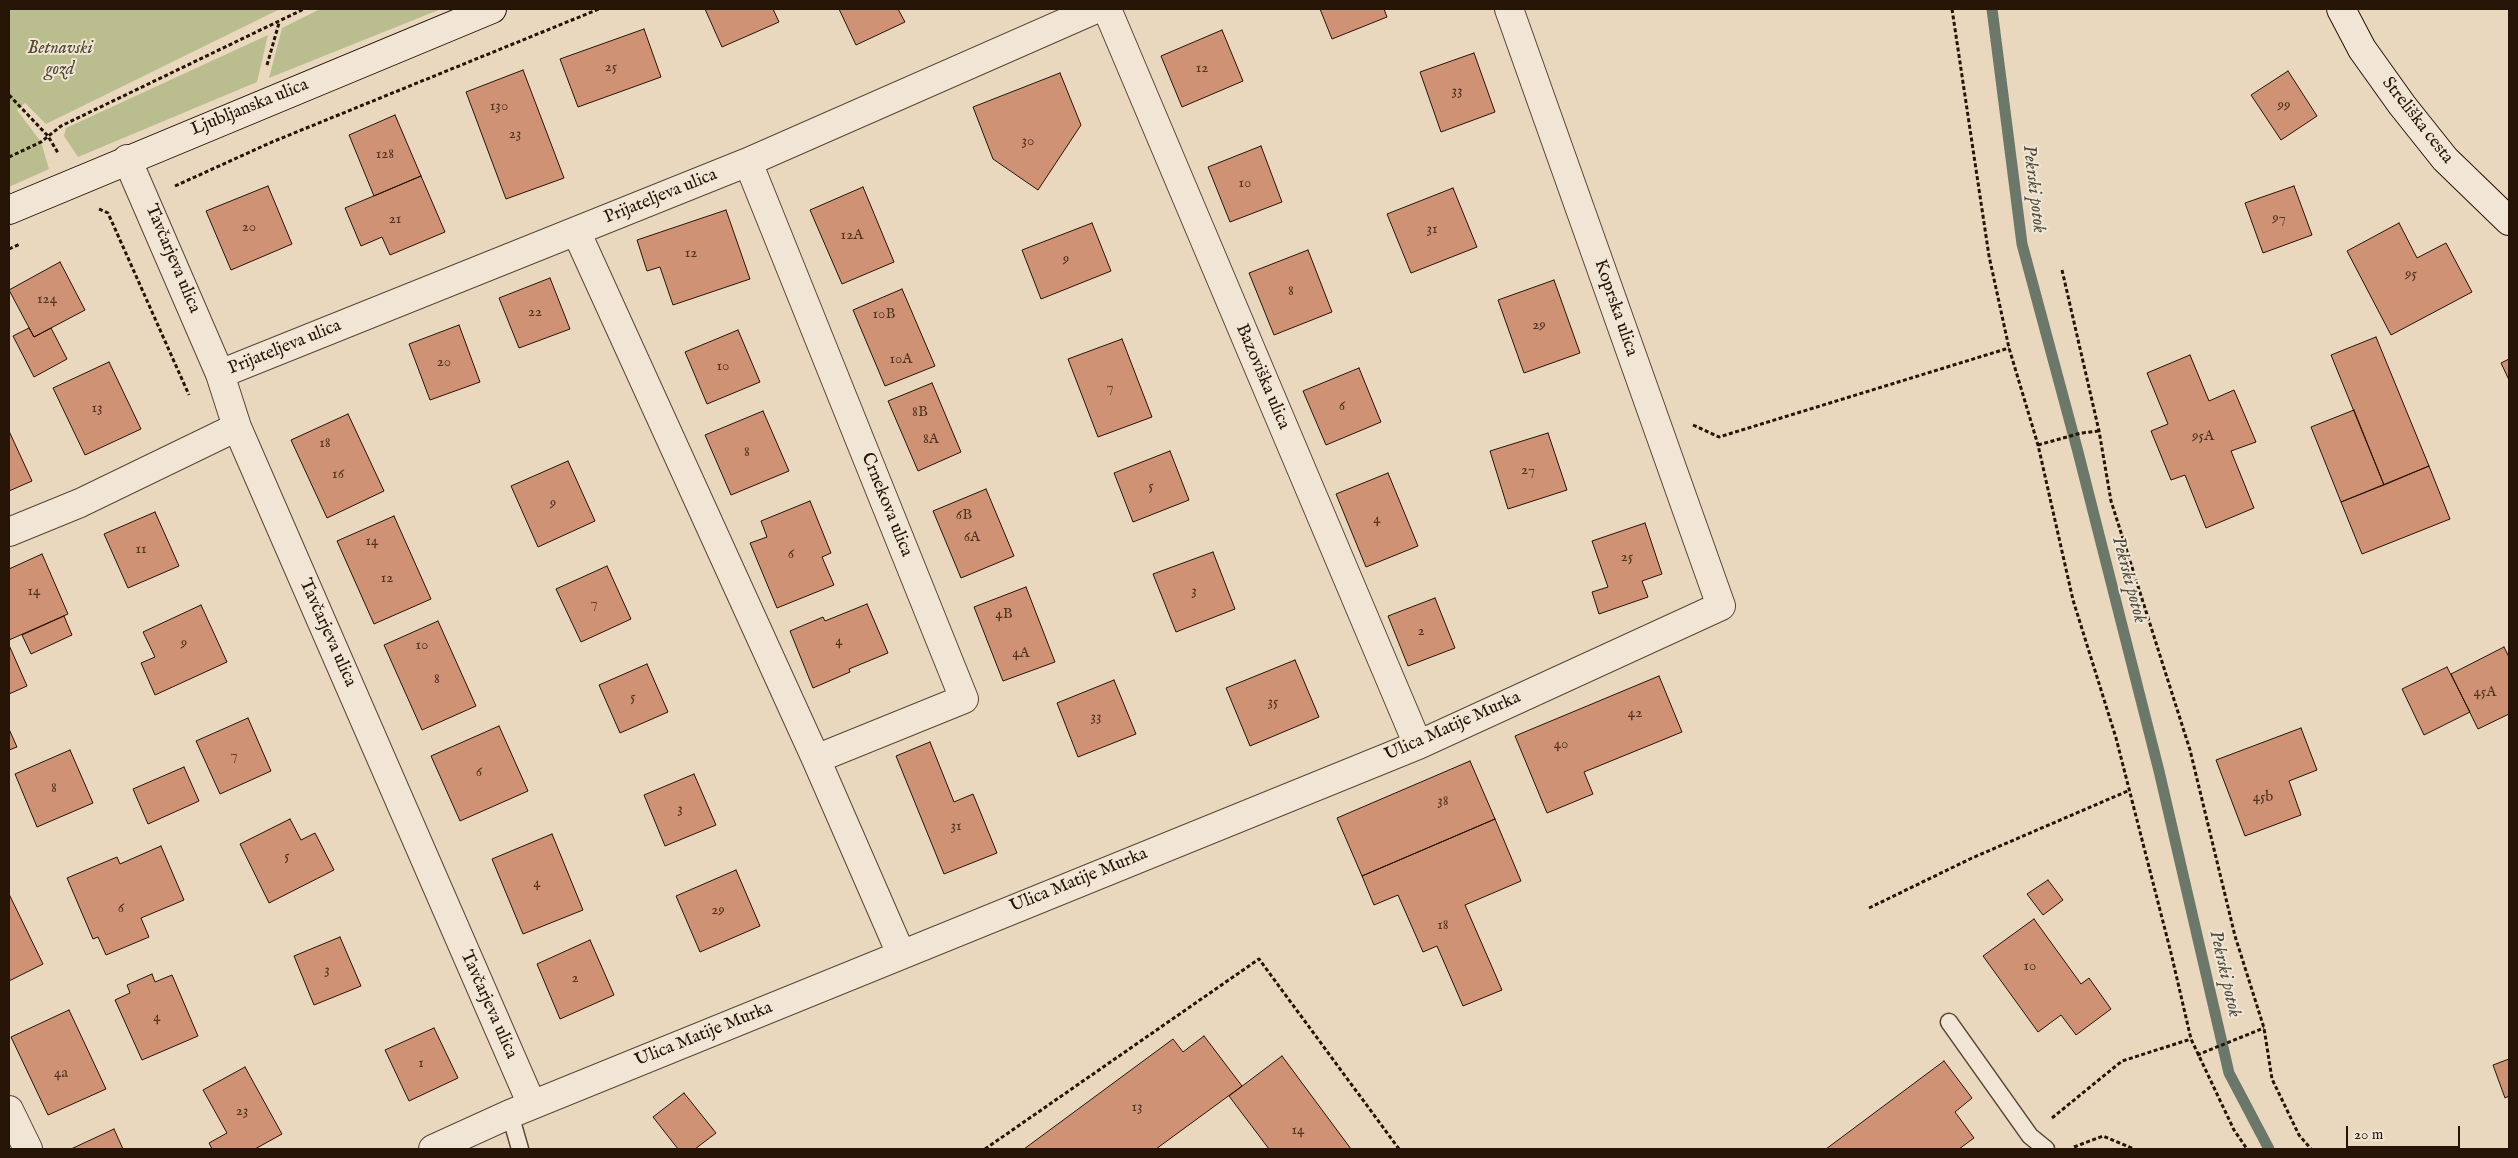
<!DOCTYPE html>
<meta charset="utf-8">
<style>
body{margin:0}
#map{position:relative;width:2518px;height:1158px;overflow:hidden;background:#e9d8be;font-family:"IM FELL English",serif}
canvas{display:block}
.frame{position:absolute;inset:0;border:10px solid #261406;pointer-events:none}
.scale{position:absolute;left:2346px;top:1126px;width:114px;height:22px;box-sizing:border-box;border:2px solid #261406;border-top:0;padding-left:6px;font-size:15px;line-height:18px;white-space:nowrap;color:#261406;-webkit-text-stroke:4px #f1e6d5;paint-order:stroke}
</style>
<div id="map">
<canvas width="2518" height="1158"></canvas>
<div class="frame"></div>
<div class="scale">20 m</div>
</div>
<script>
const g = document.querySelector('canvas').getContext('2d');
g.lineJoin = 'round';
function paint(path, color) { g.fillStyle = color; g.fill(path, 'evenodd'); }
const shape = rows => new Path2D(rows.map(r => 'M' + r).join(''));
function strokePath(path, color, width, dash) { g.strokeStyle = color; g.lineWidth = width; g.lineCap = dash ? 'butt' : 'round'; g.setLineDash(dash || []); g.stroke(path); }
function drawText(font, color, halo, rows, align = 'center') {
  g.font = font + ' "IM FELL English",serif'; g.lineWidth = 4; g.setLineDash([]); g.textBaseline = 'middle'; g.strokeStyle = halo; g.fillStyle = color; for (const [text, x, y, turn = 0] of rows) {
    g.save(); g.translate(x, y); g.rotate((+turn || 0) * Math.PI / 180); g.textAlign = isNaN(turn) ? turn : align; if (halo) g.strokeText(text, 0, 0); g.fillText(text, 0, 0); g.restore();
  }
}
const green = shape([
 [9,9,280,9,46,124,25,103,17,110,41,142,49,169,9,187],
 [320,9,441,9,269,78,282,28],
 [268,35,257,82,78,157,64,136,66,128]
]);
const stream = shape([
 [1992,9,2022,244,2078,452,2159,771,2229,1073,2269,1149]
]);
const building = shape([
 [705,9,773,9,779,22,722,47,705,9],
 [839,9,898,9,905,22,856,45,839,9],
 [1320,9,1384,9,1387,17,1332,39,1320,9],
 [644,29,661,77,578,107,560,59,644,29],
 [1222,30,1243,81,1182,107,1161,56,1222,30],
 [1474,53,1495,112,1441,132,1420,72,1474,53],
 [523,70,564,178,506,199,466,92,523,70],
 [2288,71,2317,116,2281,140,2251,95,2288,71],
 [1060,73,1081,125,1038,190,993,159,973,107,1060,73],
 [395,115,421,176,374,196,349,135,395,115],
 [1261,146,1282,202,1230,222,1208,167,1261,146],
 [421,176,445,232,390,255,382,237,361,246,345,208,421,176],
 [268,186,292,244,231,270,206,211,268,186],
 [2294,186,2312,235,2263,253,2245,203,2294,186],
 [863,187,894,262,842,284,810,210,863,187],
 [1453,188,1477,247,1411,273,1387,214,1453,188],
 [726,210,750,279,673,305,660,267,647,271,637,240,726,210],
 [1092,223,1111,271,1041,299,1022,250,1092,223],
 [2399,223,2417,258,2446,243,2472,292,2391,335,2347,251,2399,223],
 [1308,250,1332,312,1274,335,1249,273,1308,250],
 [60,262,85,310,34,337,9,290,60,262],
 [550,278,570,329,519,348,499,298,550,278],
 [1554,280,1580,353,1524,373,1498,300,1554,280],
 [902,289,935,366,885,386,853,310,902,289],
 [459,325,480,382,430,400,409,344,459,325],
 [29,328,34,337,51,328,67,359,34,377,13,336,29,328],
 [738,330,760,382,707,404,685,352,738,330],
 [2376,337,2429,466,2384,485,2331,355,2376,337],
 [1122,339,1152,417,1098,437,1068,359,1122,339],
 [2190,355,2209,401,2234,390,2256,442,2231,451,2254,508,2206,528,2185,475,2171,480,2151,431,2168,424,2147,373,2190,355],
 [2509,359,2509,380,2501,363,2509,359],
 [109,362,141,429,85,455,53,388,109,362],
 [1359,368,1381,422,1326,445,1303,391,1359,368],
 [932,383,961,452,918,471,888,401,932,383],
 [2354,410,2384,485,2341,502,2311,427,2354,410],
 [763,411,789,471,731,495,705,435,763,411],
 [348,414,384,491,327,518,291,440,348,414],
 [9,431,32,481,9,491,9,431],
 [1548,433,1567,490,1508,509,1490,451,1548,433],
 [1170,451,1189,500,1133,522,1114,473,1170,451],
 [568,461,595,521,538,547,511,486,568,461],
 [2429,466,2450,519,2362,554,2341,502,2429,466],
 [1388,473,1418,546,1366,567,1336,494,1388,473],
 [986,489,1014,556,961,578,933,511,986,489],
 [810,501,831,553,822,557,834,585,777,608,750,543,767,537,761,521,810,501],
 [155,512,179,566,128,588,104,534,155,512],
 [394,516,431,599,374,624,337,541,394,516],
 [1645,523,1662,574,1642,581,1648,597,1599,614,1592,592,1608,587,1592,541,1645,523],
 [1213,552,1235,609,1176,632,1153,574,1213,552],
 [42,554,68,614,9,640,9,569,42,554],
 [607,566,631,619,581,642,556,589,607,566],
 [1026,587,1055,662,1003,681,974,607,1026,587],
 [1435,598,1455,648,1408,666,1388,616,1435,598],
 [867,604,888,653,849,669,850,672,813,688,790,631,823,617,825,621,867,604],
 [201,605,227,662,155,695,141,663,155,657,143,632,201,605],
 [64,616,72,635,31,654,22,635,64,616],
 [438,621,476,706,422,730,384,645,438,621],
 [9,645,27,686,9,694,9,645],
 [2504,647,2509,657,2509,714,2478,729,2451,674,2504,647],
 [1295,660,1319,717,1250,746,1226,688,1295,660],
 [647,664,668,712,620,733,599,685,647,664],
 [2447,667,2470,712,2424,735,2402,689,2447,667],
 [1659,676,1682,732,1584,772,1593,794,1547,813,1515,736,1659,676],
 [1114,680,1136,734,1078,757,1057,703,1114,680],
 [248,718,271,771,220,794,196,741,248,718],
 [499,726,528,791,460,821,431,756,499,726],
 [2301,728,2317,770,2289,781,2301,815,2245,836,2216,760,2301,728],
 [9,729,17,747,9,750,9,729],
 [930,742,954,802,973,794,997,853,944,874,896,756,930,742],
 [70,750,93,803,37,827,15,774,70,750],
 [1470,761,1495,819,1362,876,1337,818,1470,761],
 [184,767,199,801,148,824,133,789,184,767],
 [694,774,716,825,665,846,644,795,694,774],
 [290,819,301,840,315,833,334,870,269,903,240,844,290,819],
 [1495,819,1521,881,1465,905,1502,990,1463,1006,1437,946,1423,952,1398,895,1374,905,1362,876,1495,819],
 [552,834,583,910,523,934,492,859,552,834],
 [161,846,184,900,141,918,149,937,106,955,98,937,93,939,67,878,117,857,120,864,161,846],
 [736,870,760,926,700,952,676,896,736,870],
 [2048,880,2063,900,2043,915,2027,894,2048,880],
 [9,894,43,964,9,981,9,894],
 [2034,919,2081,984,2089,978,2111,1009,2076,1035,2061,1015,2038,1032,1983,956,2034,919],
 [340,937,361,986,314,1005,294,956,340,937],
 [590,940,614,995,560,1019,537,964,590,940],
 [152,974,155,982,172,975,198,1036,142,1060,115,1000,130,993,127,985,152,974],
 [69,1010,106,1089,48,1115,11,1037,69,1010],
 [434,1028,458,1078,409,1101,385,1050,434,1028],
 [1204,1036,1242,1086,1156,1149,1024,1149,1173,1039,1183,1052,1204,1036],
 [1282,1056,1351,1149,1269,1149,1229,1096,1282,1056],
 [2509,1059,2509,1096,2505,1098,2493,1065,2509,1059],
 [1944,1061,1972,1098,1955,1112,1974,1138,1959,1149,1826,1149,1944,1061],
 [245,1067,282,1134,255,1149,212,1149,209,1143,227,1133,203,1090,245,1067],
 [684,1093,716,1133,695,1149,678,1149,653,1117,684,1093],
 [114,1129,123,1149,71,1149,114,1129]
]);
const path = shape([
 [1952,9,1989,256,2009,348,2038,445,2073,600,2116,738,2171,953,2191,1039,2234,1130,2247,1149],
 [267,65,279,23],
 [9,95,48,136,58,153],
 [9,157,41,142,61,126,304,9],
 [175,186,272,142,599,9],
 [99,209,108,213,189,395],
 [9,249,20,244],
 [2062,270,2099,431,2111,501,2190,750,2235,936,2264,1028,2272,1079,2299,1135,2311,1149],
 [1693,425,1719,437,2009,348],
 [2038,445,2081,433,2099,431],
 [1869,908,1972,858,2130,790],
 [2197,1055,2264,1028],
 [2052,1118,2122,1061,2191,1039],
 [2074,1147,2103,1136,2134,1149],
 [985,1149,1259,959,1399,1149]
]);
const lane = shape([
 [1949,1022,2030,1136,2046,1149],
 [510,1114,520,1149]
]);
const street = shape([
 [1107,9,1418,745],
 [127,159,220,374,237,427,532,1105],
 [748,162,964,699,816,759],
 [576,231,816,759,901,954],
 [220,374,748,162,1096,9],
 [9,532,80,503,237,427],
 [9,1110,28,1149],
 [433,1149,510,1114,1418,745,1721,606,1509,9]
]);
const secondary = shape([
 [2341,9,2362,49,2402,105,2445,159,2509,221],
 [9,210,492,9]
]);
const numberNames = [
 ["25",611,68],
 ["12",1202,69],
 ["33",1457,92],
 ["99",2284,106],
 ["130",499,107],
 ["23",515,135],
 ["30",1028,142],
 ["128",385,155],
 ["10",1245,184],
 ["97",2279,219],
 ["21",395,220],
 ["20",249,228],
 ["31",1432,230],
 ["12A",852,236],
 ["12",691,254],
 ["9",1066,260],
 ["95",2411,275],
 ["8",1291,292],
 ["124",47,300],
 ["22",535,313],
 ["10B",884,315],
 ["29",1539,326],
 ["10A",901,360],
 ["20",444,363],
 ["10",723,367],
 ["7",1110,388],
 ["6",1342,407],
 ["13",97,409],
 ["8B",920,413],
 ["95A",2203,437],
 ["8A",931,440],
 ["18",325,444],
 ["8",747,453],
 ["27",1528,471],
 ["16",338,475],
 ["5",1151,487],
 ["9",553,504],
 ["6B",964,516],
 ["4",1377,520],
 ["6A",972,538],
 ["14",372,542],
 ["11",141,550],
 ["6",791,555],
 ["25",1627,558],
 ["12",387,579],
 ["14",34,592],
 ["3",1194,592],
 ["7",594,604],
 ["4B",1004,615],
 ["2",1421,632],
 ["4",839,642],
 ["9",184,644],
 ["10",422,646],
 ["4A",1021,654],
 ["8",437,680],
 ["45A",2485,693],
 ["5",633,698],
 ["35",1273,703],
 ["42",1635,714],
 ["33",1096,718],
 ["40",1561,745],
 ["7",234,756],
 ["6",479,773],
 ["8",54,789],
 ["45b",2263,798],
 ["38",1443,802],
 ["3",680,810],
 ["31",956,827],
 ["5",287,857],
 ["4",537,884],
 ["6",121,909],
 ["29",718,911],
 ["18",1443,926],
 ["10",2030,967],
 ["3",327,971],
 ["2",575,979],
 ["4",157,1018],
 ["1",421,1064],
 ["4a",61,1074],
 ["13",1137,1108],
 ["23",242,1112],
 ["14",1298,1131]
];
const parkNames = [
 ["Betnavski",60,49],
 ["gozd",60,70]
];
const streetNames = [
 ["Ljubljanska ulica",250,108,-22],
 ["Streliška cesta",2417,121,52],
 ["Prijateljeva ulica",661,197,-22],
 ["Tavčarjeva ulica",172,259,67],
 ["Koprska ulica",1615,308,71],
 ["Prijateljeva ulica",285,348,-22],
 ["Bazoviška ulica",1262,377,67],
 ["Crnekova ulica",886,505,68],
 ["Tavčarjeva ulica",327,633,66],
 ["Ulica Matije Murka",1453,727,-24],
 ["Ulica Matije Murka",1079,881,-22],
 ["Tavčarjeva ulica",488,1005,66],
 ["Ulica Matije Murka",704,1035,-22]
];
const waterNames = [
 ["Pekrski potok",2033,189,83],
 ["Pekrski potok",2128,580,75],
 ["Pekrski potok",2224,974,77]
];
paint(green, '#babe8f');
strokePath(stream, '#6b7869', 11);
paint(building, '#d09274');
strokePath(building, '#261406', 1);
strokePath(lane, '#574534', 19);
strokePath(street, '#574534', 30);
strokePath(secondary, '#261406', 30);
strokePath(path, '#261406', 3, [4, 2.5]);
strokePath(lane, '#f1e6d5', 16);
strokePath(street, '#f1e6d5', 28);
strokePath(secondary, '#f1e6d5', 28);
drawText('15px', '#503422', null, numberNames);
drawText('italic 18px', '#52472f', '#f1e6d5', parkNames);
drawText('18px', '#261406', '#f1e6d5', streetNames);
drawText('italic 19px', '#4e4e40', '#f1e6d5', waterNames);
</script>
